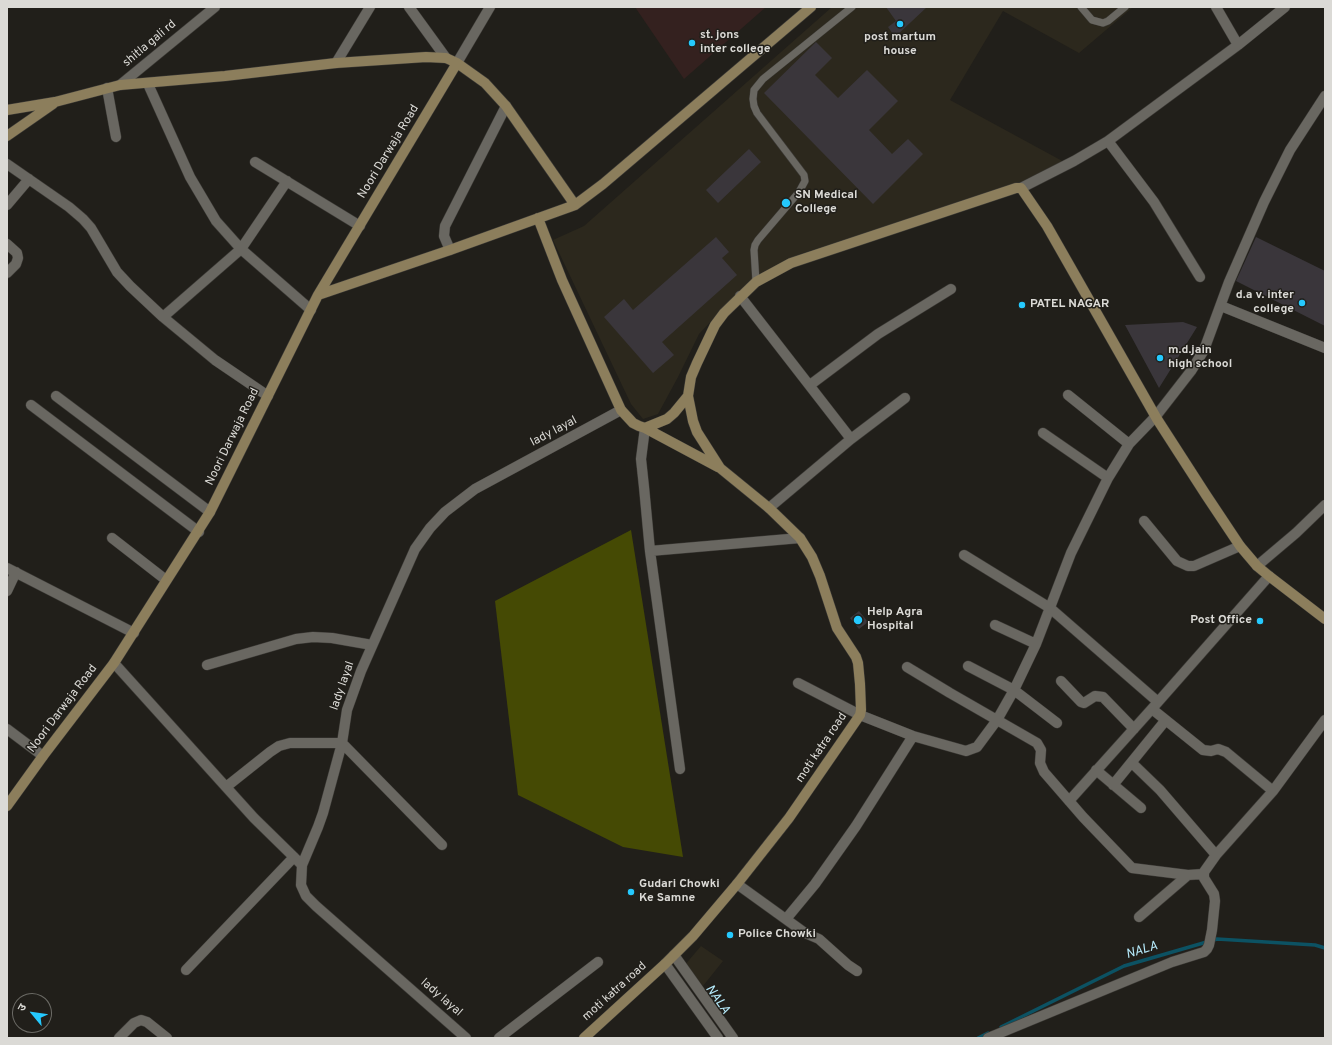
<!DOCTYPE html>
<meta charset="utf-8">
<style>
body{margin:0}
#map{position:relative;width:1332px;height:1045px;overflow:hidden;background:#211f1a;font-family:Overpass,"Noto Sans Devanagari",sans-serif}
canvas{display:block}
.frame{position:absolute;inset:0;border:8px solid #dbdad6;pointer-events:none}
.north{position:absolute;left:12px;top:993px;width:40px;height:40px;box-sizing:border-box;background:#211f1a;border:1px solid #6b6a65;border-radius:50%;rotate:299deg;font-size:11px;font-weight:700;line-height:16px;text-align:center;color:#dbdad6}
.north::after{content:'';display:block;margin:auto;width:14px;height:18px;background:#25c9fe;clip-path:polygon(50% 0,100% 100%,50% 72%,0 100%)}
</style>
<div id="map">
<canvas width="1332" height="1045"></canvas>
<div class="frame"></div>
<div class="north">उ</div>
</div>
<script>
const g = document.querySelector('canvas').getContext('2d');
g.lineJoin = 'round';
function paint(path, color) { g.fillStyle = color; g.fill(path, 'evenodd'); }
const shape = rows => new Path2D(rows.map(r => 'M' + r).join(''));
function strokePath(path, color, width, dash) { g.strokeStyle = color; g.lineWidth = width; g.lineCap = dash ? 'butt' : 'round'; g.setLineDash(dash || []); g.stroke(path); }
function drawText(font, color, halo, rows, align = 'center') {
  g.font = font + ' Overpass,sans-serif'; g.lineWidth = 3; g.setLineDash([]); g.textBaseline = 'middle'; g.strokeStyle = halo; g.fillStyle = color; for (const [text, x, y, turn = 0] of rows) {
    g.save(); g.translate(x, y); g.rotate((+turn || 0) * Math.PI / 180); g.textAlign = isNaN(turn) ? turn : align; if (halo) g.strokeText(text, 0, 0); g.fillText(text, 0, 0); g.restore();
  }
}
const built = shape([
 [832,7,1133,7,1079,53,1003,11,950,100,1066,163,1034,180,800,254,749,281,699,334,678,377,658,414,643,419,631,404,553,240,584,226],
 [701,946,723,961,703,986,684,966]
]);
const education = shape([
 [635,7,766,7,684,79]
]);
const green = shape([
 [631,530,683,857,623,847,518,795,495,601]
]);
const stream = shape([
 [1001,1027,1124,966,1217,939,1315,945,1325,948],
 [978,1038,988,1033]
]);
const building = shape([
 [886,7,927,7,895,37,888,27,896,21],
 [816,42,832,58,815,75,838,98,867,70,898,101,869,130,892,154,908,139,923,154,873,204,764,93],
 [749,149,761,162,718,203,706,190],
 [716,237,729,252,722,258,737,275,662,342,674,355,653,373,604,317,624,299,633,310],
 [1256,237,1325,271,1325,326,1236,281],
 [1183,322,1197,327,1159,388,1125,325],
 [859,611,868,622,859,629,850,618]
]);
const lane = shape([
 [1081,7,1092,20,1103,23,1108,21,1125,7],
 [756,282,754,250,755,245,758,240,799,192,805,181,804,175,757,113,754,106,753,99,754,90,763,79,852,7]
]);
const street = shape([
 [409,7,446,58],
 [1216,7,1238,45],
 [336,63,370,7],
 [457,63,490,7],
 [148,84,190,177,216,221,241,249,311,310],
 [120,85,215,7],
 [107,88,116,137],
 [1108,141,1154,202,1200,277],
 [255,162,360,226],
 [7,164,69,207,83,219,91,228,117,272,130,286,163,317,215,360,268,396],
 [1021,188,1074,161,1108,141,1238,45,1285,7],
 [7,205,29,179],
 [7,244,17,253,18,258,16,264,7,273],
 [450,250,444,236,445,226,506,106],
 [740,296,851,439],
 [1221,306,1325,348],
 [163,317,241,249,287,181],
 [810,385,878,334,951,289],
 [1068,395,1129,444],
 [56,396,210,512],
 [31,405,199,532],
 [645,428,641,459,644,487,650,551,680,769],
 [1043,433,1108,478],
 [769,508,851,439,905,398],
 [1144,521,1177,561,1188,566,1194,566,1240,546],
 [112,538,166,580],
 [650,551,800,538],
 [964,555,1050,608,1158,702],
 [1257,566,1296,533,1325,505],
 [7,568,134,633],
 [7,591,16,572],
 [995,625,1036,644],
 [114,663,254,818,302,865],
 [207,665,296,639,313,637,332,638,372,645],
 [968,666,1014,690,1057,723],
 [907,667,950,693,1037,743,1041,750,1040,763,1044,772,1083,817,1132,868,1188,875,1203,874],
 [1061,681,1081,702,1084,703,1095,696,1103,697,1134,729],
 [798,683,860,715,913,736,966,751,977,747,997,720,1014,690,1036,644,1071,553,1108,478,1129,444,1156,416,1191,371,1204,350,1229,282,1264,202,1290,150,1325,96],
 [1152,709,1203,750,1211,751,1218,749,1226,752,1273,791],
 [7,729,43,756],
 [1132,763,1160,790,1216,855],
 [1096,770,1141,808],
 [1113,785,1165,721],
 [226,787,270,752,279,746,290,743,342,743,442,845],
 [1069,801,1158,702,1269,576],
 [737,884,805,933,819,939,848,965,857,971],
 [1139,917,1188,875],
 [786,919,815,884,856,826,913,736],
 [674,955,733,1038],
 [665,964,718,1038],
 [186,970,294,857],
 [119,1038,134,1023,141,1020,147,1022,167,1038],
 [466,1038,316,906,306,896,301,885,302,865,318,827,323,813,342,743,347,710,361,671,415,549,430,528,445,512,475,489,621,410],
 [499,1038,598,962],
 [988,1038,1172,962,1204,952,1207,949,1209,945,1212,930,1215,901,1214,894,1204,878,1204,872,1216,855,1273,791,1325,720]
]);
const secondary = shape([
 [7,110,55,102,120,85,225,76,336,63,426,57,446,58,457,63,485,83,506,106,575,205],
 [7,136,53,104],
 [538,218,562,280,621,410,633,423,639,426,645,428,667,419,674,413,688,396,691,377,697,363,715,325,724,313,756,282,791,263,1016,188,1021,188,1047,226,1157,419,1206,495,1240,546,1257,566,1269,576,1325,619],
 [318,295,450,250,575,205,603,184,811,7],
 [645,428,718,467],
 [7,806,43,756,114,663,210,512,318,295,457,63],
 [584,1038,665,964,693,936,737,884,789,818,860,715,861,710,860,684,858,663,856,657,837,628,820,576,812,557,800,538,769,508,720,468,697,432,693,421,688,396]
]);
const markers = [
 [900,24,4,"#25c9fe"],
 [692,43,4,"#25c9fe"],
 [786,203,5,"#25c9fe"],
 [1302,303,4,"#25c9fe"],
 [1022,305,4,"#25c9fe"],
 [1160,358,4,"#25c9fe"],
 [858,620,5,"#25c9fe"],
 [1260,621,4,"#25c9fe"],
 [631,892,4,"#25c9fe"],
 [730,935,4,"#25c9fe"]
];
const poiNames = [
 ["st. jons",700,36],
 ["inter college",700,50],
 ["post martum",900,38,"center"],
 ["house",900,52,"center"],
 ["SN Medical",795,196],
 ["College",795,210],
 ["d.a v. inter",1294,296,"right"],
 ["college",1294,310,"right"],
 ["PATEL NAGAR",1030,305],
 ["m.d.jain",1168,351],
 ["high school",1168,365],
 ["Help Agra",867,613],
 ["Hospital",867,627],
 ["Post Office",1252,621,"right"],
 ["Gudari Chowki",639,885],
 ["Ke Samne",639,899],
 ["Police Chowki",738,935]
];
const streetNames = [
 ["shitla gali rd",150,44,-40],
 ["Noori Darwaja Road",389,152,-59],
 ["lady layal",554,432,-28],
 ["Noori Darwaja Road",233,437,-64],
 ["lady layal",343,686,-71],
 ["Noori Darwaja Road",63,709,-53],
 ["moti katra road",822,748,-56],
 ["moti katra road",615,992,-42],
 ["lady layal",441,998,41]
];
const waterNames = [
 ["NALA",1142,951,-17],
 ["NALA",717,1000,55]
];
paint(built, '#2c281d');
paint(education, '#34211f');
paint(green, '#454a04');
strokePath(stream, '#0c5263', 3.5);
paint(building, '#3a363b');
strokePath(lane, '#3d3b37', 8);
strokePath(street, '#3d3b37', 11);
strokePath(secondary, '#3d3b37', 11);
strokePath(lane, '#696761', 7);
strokePath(street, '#696761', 10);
strokePath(secondary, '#8c7e5c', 10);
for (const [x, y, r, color] of markers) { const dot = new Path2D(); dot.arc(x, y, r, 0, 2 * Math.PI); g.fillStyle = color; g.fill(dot); strokePath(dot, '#211f1a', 1.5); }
drawText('bold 12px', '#dbdad6', '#211f1a', poiNames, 'left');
drawText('12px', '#dbdad6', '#211f1a', streetNames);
drawText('italic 13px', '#b6ebfc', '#211f1a', waterNames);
</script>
